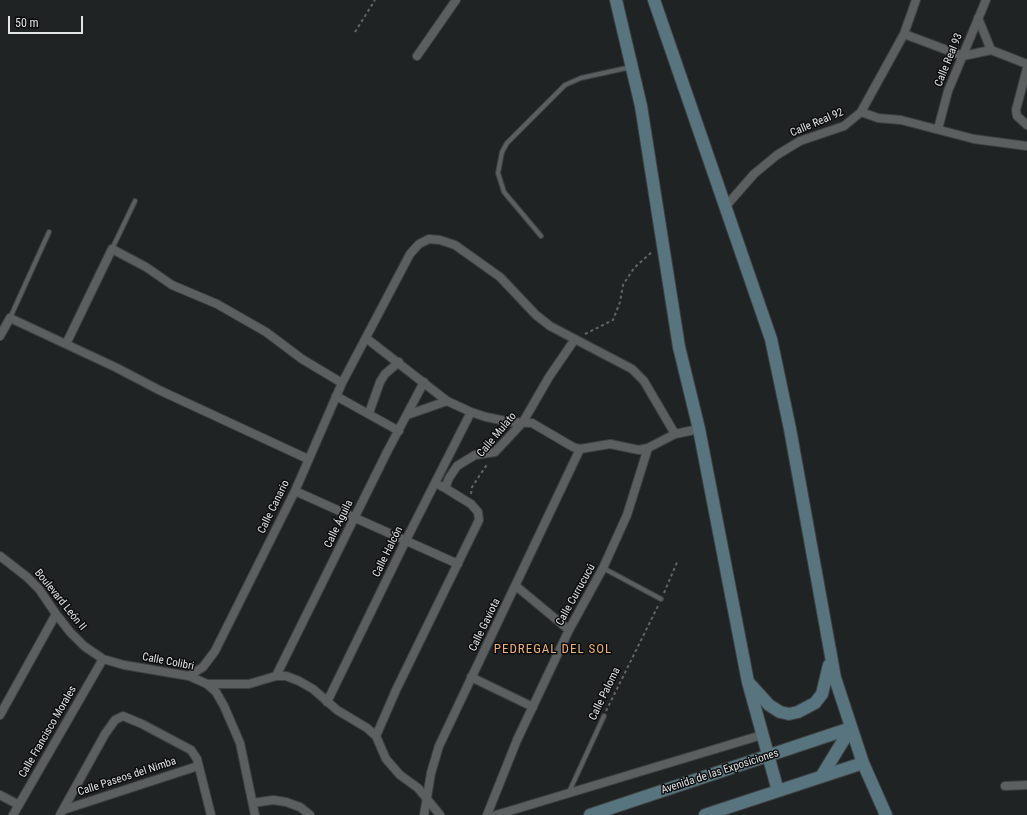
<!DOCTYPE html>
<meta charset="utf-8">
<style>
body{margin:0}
#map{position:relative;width:1027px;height:815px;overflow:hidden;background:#202324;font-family:"Roboto Condensed",sans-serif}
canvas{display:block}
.scale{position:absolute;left:8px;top:16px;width:75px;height:18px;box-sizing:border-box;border:2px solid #e2e4e5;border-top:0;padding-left:5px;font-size:12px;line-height:14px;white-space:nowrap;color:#e2e4e5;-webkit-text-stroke:3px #0b0c0d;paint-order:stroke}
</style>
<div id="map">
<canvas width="1027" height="815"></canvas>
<div class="scale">50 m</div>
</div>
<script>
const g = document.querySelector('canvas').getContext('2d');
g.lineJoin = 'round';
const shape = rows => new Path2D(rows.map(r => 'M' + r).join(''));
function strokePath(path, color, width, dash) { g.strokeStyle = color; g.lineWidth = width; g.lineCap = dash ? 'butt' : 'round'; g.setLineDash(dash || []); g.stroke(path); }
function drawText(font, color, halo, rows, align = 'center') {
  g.font = font + ' "Roboto Condensed",sans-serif'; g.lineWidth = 3; g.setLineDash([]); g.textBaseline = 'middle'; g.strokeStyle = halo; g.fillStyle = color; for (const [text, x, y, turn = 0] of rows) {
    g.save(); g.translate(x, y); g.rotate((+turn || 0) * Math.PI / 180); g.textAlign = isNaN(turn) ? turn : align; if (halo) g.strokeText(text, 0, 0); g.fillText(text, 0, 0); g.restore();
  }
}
const path = shape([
 [355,32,375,0],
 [585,334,613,320,620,302,623,285,634,268,653,251],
 [471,494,472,487,488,463],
 [664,593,678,560],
 [606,711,659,604]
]);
const lane = shape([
 [541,236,504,192,498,173,502,152,507,143,565,85,581,78,631,67],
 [112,249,135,201],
 [10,318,49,232],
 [603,568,661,599],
 [569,792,604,716]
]);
const street = shape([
 [978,18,991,50,1027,64],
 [904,34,963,56,991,50],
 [417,56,456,0],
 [1027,68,1016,110,1017,116,1027,125],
 [861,112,878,118,901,120,974,139,1027,146],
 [938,129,948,91,986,0],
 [726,206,754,174,777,155,800,141,844,126,861,112,904,34,916,0],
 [0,336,10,318,117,368,159,390,308,459],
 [366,338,447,401,471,412,486,417,511,422,532,423,573,447,580,449,610,444,639,450,648,448,675,434,699,429],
 [66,344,112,249,146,267,172,285,217,304,266,332,302,359,342,383],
 [336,396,399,431],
 [369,413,380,382,385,374,399,362],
 [407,415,447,401],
 [441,486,445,488,449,478,457,466,475,455,495,452,523,422,549,377,575,339],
 [295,491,458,564],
 [0,556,27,577,39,589,56,614,70,632,84,646,103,659,124,665,189,676,207,684,216,692,224,706,240,743,255,815],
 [516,586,569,630],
 [189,676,203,667,215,651,295,491,342,383,410,254,419,244,429,239,440,240,455,245,500,277,536,315,550,326,632,369,644,381,675,434],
 [276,676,387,452,424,382],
 [471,677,533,707],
 [207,684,249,684,276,676,286,676,299,681,313,689,337,710,367,728,376,736,386,759,400,775,418,788,440,815],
 [327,702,406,540,471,412],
 [0,715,56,614],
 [376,736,396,690,479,520,478,512,471,504,445,488],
 [1005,786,1027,785],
 [0,795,19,805],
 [253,803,273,800,286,802,300,807,310,815],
 [63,810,198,766],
 [13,815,103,659],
 [60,815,105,734,115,720,123,716,142,724,191,750,197,759,211,815],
 [424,815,431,773,439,746,580,449],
 [487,815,517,740,569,630,603,568,627,515,648,448],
 [496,815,762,735]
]);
const secondary = shape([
 [616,0,641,106,679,347,699,429,748,682,778,791],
 [654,0,771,339,790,429,835,678,863,763,886,815],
 [750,684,769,705,780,712,789,714,798,712,815,703,822,694,829,665],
 [821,777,851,728],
 [590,815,851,728],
 [705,815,863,763]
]);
const streetNames = [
 ["Calle Real 93",949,60,-68],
 ["Calle Real 92",817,123,-23],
 ["Calle Mulato",497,435,-50],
 ["Calle Canario",274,507,-64],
 ["Calle Águila",339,524,-64],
 ["Calle Halcón",388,552,-64],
 ["Calle Currucucú",576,595,-61],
 ["Boulevard León II",60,600,51],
 ["Calle Gaviota",485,625,-64],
 ["Calle Colibri",168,662,11],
 ["Calle Paloma",605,694,-64],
 ["Calle Francisco Morales",48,732,-60],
 ["Avenida de las Exposiciones",720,772,-18],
 ["Calle Paseos del Nimba",127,777,-18]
];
const quarterNames = [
 ["PEDREGAL DEL SOL",553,650]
];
strokePath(lane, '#3e4142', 6);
strokePath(street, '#3e4142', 10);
strokePath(secondary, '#3e4142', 14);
strokePath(path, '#626566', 2, [3, 3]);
strokePath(lane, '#5b5f60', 4);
strokePath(street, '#5b5f60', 8);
strokePath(secondary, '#58757f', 12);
drawText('11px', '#e2e4e5', '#0b0c0d', streetNames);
g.letterSpacing = '1px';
drawText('13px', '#ecb279', '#0b0c0d', quarterNames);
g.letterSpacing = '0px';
</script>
